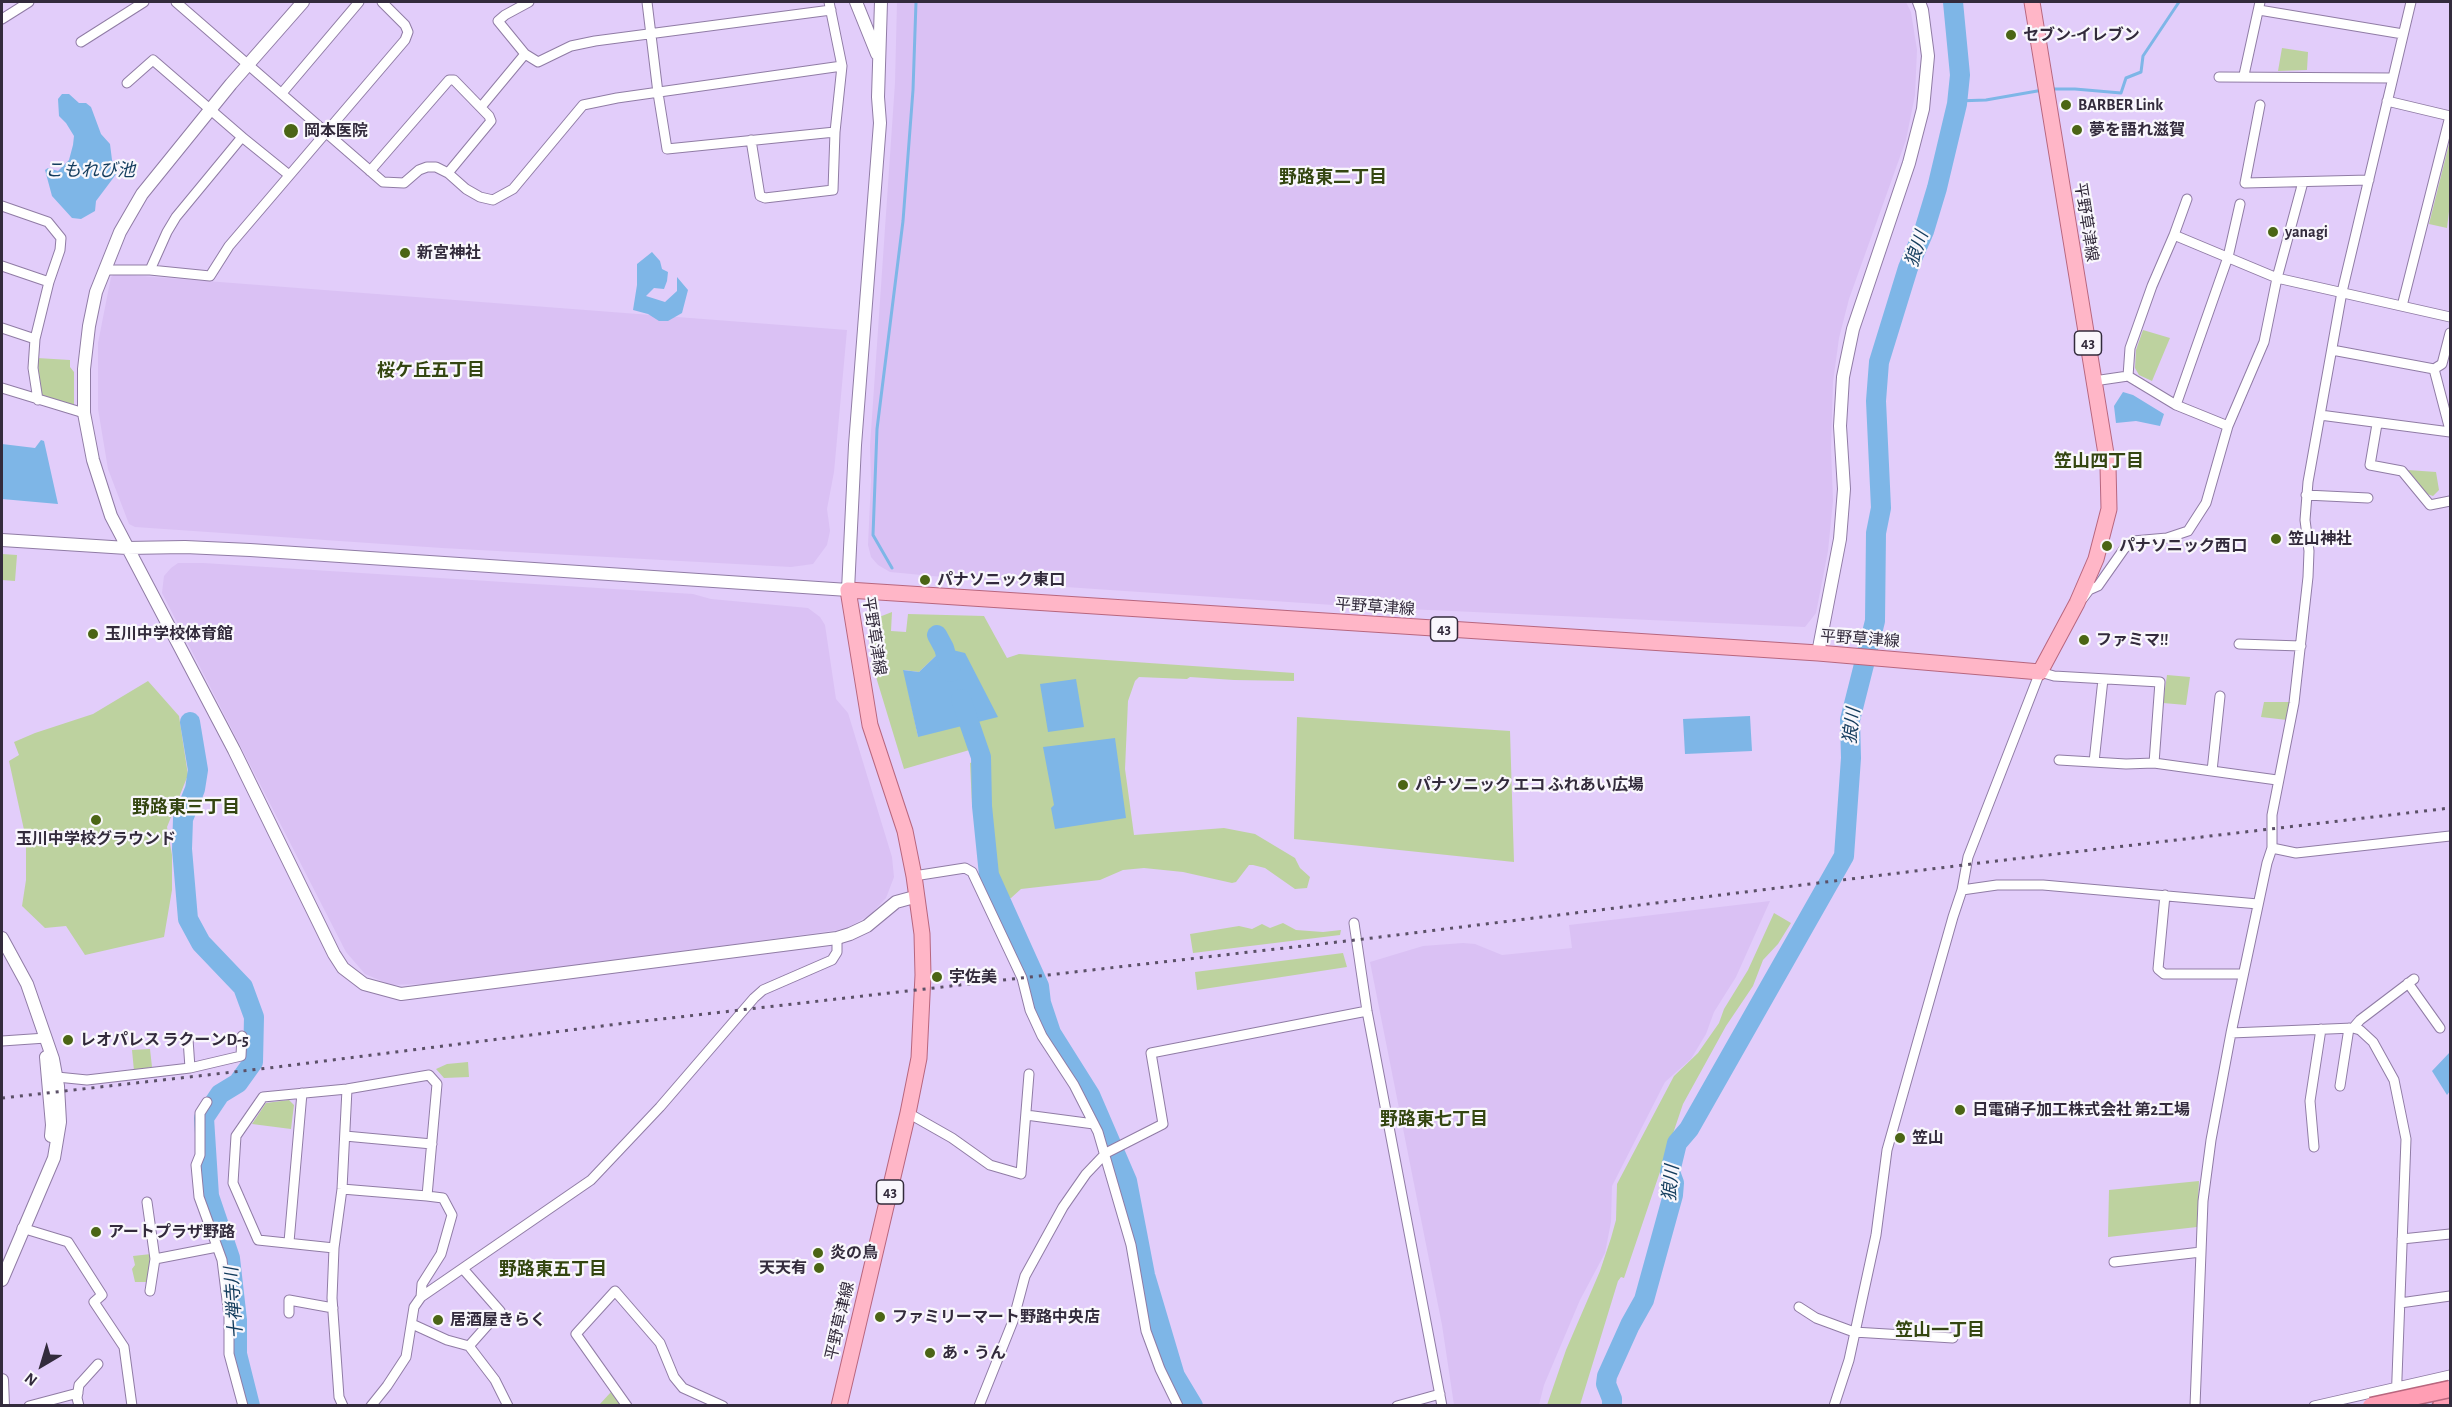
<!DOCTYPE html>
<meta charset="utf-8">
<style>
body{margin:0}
#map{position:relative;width:2452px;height:1407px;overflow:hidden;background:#e2cdfa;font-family:"Alegreya Sans",sans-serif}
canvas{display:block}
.frame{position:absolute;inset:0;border:3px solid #332b3c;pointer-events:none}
.north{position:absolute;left:12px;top:1335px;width:60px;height:60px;-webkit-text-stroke:4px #f9f7fc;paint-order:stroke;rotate:218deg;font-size:16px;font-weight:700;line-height:24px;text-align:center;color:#332b3c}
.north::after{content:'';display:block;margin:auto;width:21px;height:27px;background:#332b3c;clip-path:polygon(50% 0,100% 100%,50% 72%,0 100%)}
</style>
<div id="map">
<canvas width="2452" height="1407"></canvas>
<div class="frame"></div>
<div class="north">N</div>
</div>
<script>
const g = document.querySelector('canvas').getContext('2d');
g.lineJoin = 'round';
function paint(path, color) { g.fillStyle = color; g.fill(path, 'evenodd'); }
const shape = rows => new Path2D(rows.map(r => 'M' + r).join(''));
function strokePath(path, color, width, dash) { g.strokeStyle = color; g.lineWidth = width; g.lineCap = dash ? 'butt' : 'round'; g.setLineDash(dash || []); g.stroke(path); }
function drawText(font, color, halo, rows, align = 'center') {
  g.font = font + ' "Alegreya Sans","Noto Sans JP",sans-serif'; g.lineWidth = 4.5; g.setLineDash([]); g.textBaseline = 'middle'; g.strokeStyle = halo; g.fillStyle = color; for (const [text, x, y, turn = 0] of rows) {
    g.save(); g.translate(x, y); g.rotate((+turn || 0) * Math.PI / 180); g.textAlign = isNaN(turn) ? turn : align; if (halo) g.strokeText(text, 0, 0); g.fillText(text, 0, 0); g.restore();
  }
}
const built = shape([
 [897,2,1906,2,1911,12,1917,50,1915,95,1906,140,1849,299,1839,338,1833,382,1831,448,1833,501,1828,551,1816,613,1805,627,1363,607,1006,583,890,572,878,565,871,557,868,545,871,481,870,446,895,83],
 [115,274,847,330,834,472,827,509,830,531,827,545,813,564,791,567,442,548,135,527,129,524,108,469,98,409,98,343,111,277],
 [178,563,203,563,693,594,711,599,808,608,820,617,825,625,836,699,848,713,892,857,894,877,886,898,870,915,845,929,455,983,391,985,365,974,346,952,162,593,164,576,171,568],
 [1770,901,1736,977,1714,1012,1706,1034,1691,1059,1665,1082,1612,1186,1611,1222,1605,1253,1580,1300,1544,1385,1539,1405,1454,1405,1442,1325,1370,962,1423,946,1463,943,1475,944,1502,955,1572,948,1569,925]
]);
const green = shape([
 [2282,48,2308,52,2307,70,2278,71],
 [2450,140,2450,203,2447,228,2429,224],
 [2143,330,2170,338,2152,381,2139,375,2135,368,2136,350],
 [37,358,70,360,70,367,74,372,74,405,42,396],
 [2408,470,2436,472,2439,490,2433,496,2427,494],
 [2,554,17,555,15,581,2,580],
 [892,612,891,631,906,632,908,614,984,616,1007,658,1019,654,1294,673,1294,681,1234,680,1190,677,1187,679,1139,677,1135,681,1128,701,1125,769,1134,835,1224,828,1255,834,1295,858,1300,868,1310,877,1307,888,1295,889,1265,868,1253,865,1249,865,1236,882,1232,883,1183,872,1144,868,1123,870,1100,880,1021,889,1011,898,1003,897,995,881,985,804,972,805,970,763,977,760,973,749,904,769,873,667,869,642,870,628,874,619],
 [944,648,918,737,904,670,919,672],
 [2167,675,2190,677,2186,705,2163,703],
 [148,681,179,716,188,775,167,827,172,855,172,890,164,937,85,955,66,926,45,928,22,906,26,880,26,839,9,761,19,755,14,742,35,733,93,714],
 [2264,702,2290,702,2287,720,2261,717],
 [1297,717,1510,731,1514,862,1294,839],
 [1774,913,1791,923,1778,944,1763,960,1753,986,1726,1026,1683,1104,1624,1278,1621,1277,1618,1281,1580,1405,1547,1405,1566,1350,1600,1271,1611,1238,1616,1220,1617,1184,1674,1076,1698,1053,1719,1023,1724,1009,1748,970],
 [1283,923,1296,930,1323,932,1341,930,1340,935,1193,953,1190,934,1239,926,1252,929,1262,924,1270,928],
 [1343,953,1347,967,1197,990,1195,972],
 [150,1049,152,1067,134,1071,132,1050],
 [468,1062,469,1077,444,1078,436,1069,447,1064],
 [289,1100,294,1105,291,1129,252,1124,266,1103],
 [2199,1181,2197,1227,2108,1237,2109,1190],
 [151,1254,147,1282,135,1282,132,1269,135,1265,133,1256],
 [611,1392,621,1405,599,1405]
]);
const water = shape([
 [62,94,69,94,79,103,86,103,91,107,101,134,110,144,112,160,117,173,96,201,95,211,81,219,72,218,52,196,45,170,48,168,58,171,69,160,73,145,74,136,66,123,59,116,58,99],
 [652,252,660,261,662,269,668,272,667,281,664,289,654,288,646,296,665,302,677,291,677,277,688,290,682,313,668,321,659,321,648,314,633,310,637,285,637,264],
 [2123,392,2133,395,2164,414,2160,426,2136,421,2116,423,2114,406],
 [41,440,44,441,58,504,2,499,2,444,35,448],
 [944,648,965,653,998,717,918,737,903,670,919,672],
 [1076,679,1084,727,1048,732,1040,684],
 [1750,716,1752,751,1685,754,1683,719],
 [1115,738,1126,818,1055,829,1051,808,1054,805,1043,747],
 [2450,1052,2450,1091,2447,1095,2432,1071]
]);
const stream = shape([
 [2052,89,2075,89,2121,93,2126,78,2141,72,2143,56,2179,2],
 [1957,101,1986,100,2043,90],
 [892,568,873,535,877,429,903,221,913,90,916,2]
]);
const river = shape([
 [937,635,944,648,951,672],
 [961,699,981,757,982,806,989,875,1039,986,1041,1003,1051,1033,1090,1095,1127,1181,1145,1275,1175,1376,1193,1406],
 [190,722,198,770,195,789,183,819,182,849,188,919,201,943,243,987,254,1017,253,1062,238,1083,220,1094,204,1118,209,1196,230,1258,237,1320,237,1354,250,1406],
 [1612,1406,1612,1399,1606,1384,1607,1376,1630,1325,1644,1300,1673,1195,1674,1183,1670,1172,1677,1143,1689,1129,1844,856,1851,758,1850,720,1875,621,1876,533,1881,508,1876,401,1879,362,1908,268,1924,231,1937,188,1957,104,1960,75,1953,2]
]);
const minor = shape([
 [176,2,383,182,404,183,419,170,427,167,436,167,448,173,466,189,480,197,493,200,513,189,583,105,617,98,842,66],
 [529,2,505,15,498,21,525,54,538,62,571,46,595,41,831,10],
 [647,2,658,93,667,149,835,132],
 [2259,10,2403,34],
 [2,19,29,2],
 [81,42,144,2],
 [2244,75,2260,2],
 [2219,77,2393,78],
 [127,83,153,60,242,137,176,217,167,232,150,270],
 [282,93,359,2],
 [2387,101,2450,116],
 [2260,105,2245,183,2369,180],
 [481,107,525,54],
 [242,137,289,175],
 [751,140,760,196,765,198,833,190,835,132,842,66,829,2],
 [370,171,449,80,454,80,489,116,491,121,448,173],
 [2,206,48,222,61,238,60,250,49,282,35,339,33,368,38,400],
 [2174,235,2187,199],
 [2,266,49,282],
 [104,270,150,270,210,276,229,246,405,40,408,32,405,25,382,2],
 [2402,306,2450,116],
 [2,328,35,339],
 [2332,350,2434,369,2442,364,2450,333],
 [2434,369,2450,430],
 [2128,376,2130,348,2152,286,2174,235,2277,278,2450,317],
 [2094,381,2128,376,2176,405,2228,426,2264,342,2277,278,2303,182],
 [2,388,84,413],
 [2176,405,2228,257,2240,204],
 [2320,415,2450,432],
 [2377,424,2370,465,2402,471,2430,505,2450,501],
 [2306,495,2368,498],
 [2083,598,2089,590,2098,586,2124,549,2133,541,2167,538,2188,531,2206,503,2228,426],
 [2239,644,2301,646],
 [2059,760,2126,764,2154,763,2277,780],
 [2094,762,2103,679],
 [2212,771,2220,696],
 [2272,848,2296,853,2450,836],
 [914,876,965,868,972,872,1022,978,1030,1010,1042,1036,1074,1085,1098,1132,1131,1245,1146,1331,1160,1369,1178,1406],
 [1962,890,1997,885,2043,885,2258,904],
 [2165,895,2158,969,2164,974,2243,974],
 [1354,923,1367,1011,1442,1406],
 [2408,983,2440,1028],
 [2353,1028,2360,1020,2414,979],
 [2231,1033,2353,1028,2360,1030,2373,1042,2394,1080,2406,1139,2396,1404],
 [188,1039,190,1068],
 [2,1041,46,1038],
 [57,1077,87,1080,190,1068,241,1056,242,1036],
 [2340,1086,2349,1028],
 [207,1102,200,1113,200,1155,196,1165,199,1197,222,1260,229,1316,229,1354,243,1406],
 [908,1113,952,1138,990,1165,1021,1174,1029,1074],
 [1026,1115,1094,1124],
 [345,1136,432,1144],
 [2314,1147,2310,1101,2321,1029],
 [342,1189,427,1196],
 [147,1202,155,1259,150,1291],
 [22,1228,68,1242,102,1295,94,1302,124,1347,132,1406],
 [2402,1239,2450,1234],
 [289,1242,302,1093],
 [334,1248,258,1240,233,1183,236,1136,263,1097,347,1089,429,1075,437,1084,427,1196,443,1198,452,1215,441,1254,422,1284,421,1297],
 [155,1259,217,1247],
 [2114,1262,2201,1252],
 [464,1270,500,1311,469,1346],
 [2400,1303,2450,1296],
 [1799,1307,1816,1318,1854,1332,1953,1338],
 [289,1313,289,1300,333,1308],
 [412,1324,447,1340,469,1346,495,1380,508,1406],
 [29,1406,78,1393],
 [79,1406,77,1398,79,1385,98,1364],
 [343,1406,339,1397,332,1298,334,1248,342,1189,347,1089],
 [371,1406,387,1386,406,1357,414,1307,421,1297,591,1180,660,1107,754,998,763,990,832,960,837,952,837,938],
 [627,1406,576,1334,615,1291,660,1343,674,1377,683,1388,723,1406],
 [979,1406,1013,1321,1025,1276,1063,1207,1086,1174,1106,1153,1163,1124,1151,1053,1367,1011],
 [1397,1406,1440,1394],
 [1834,1406,1849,1360,1876,1235,1887,1150,1953,917,1962,890,1968,857,2040,672,2054,676,2160,682,2154,763],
 [2195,1406,2203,1201,2211,1140,2231,1033,2267,863,2272,848,2272,815,2294,703,2308,577,2309,551,2305,520,2308,482,2342,292,2411,2],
 [2314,1406,2450,1375]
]);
const tertiary = shape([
 [303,2,231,84,142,194,120,232,96,292,89,326,84,369,84,413,93,460,111,516,234,750,334,954,343,968,364,984,401,994,837,938,850,934,867,926,896,902,918,896],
 [856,2,877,54],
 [2,540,127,548,185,547,250,550,848,590,855,445,880,123,878,97,881,2],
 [1818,653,1840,539,1844,489,1840,426,1843,377,1853,329,1909,163,1923,109,1928,56,1922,10,1919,2],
 [2,938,27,984,53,1059,58,1086,60,1122,54,1158,2,1280],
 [46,1057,52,1125,51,1136],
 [2,1380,3,1406]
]);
const primary = shape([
 [839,1406,908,1113,919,1058,923,975,922,934,914,876,905,831,870,725,848,590,1818,653,2040,672,2077,603,2096,559,2109,509,2108,466,2032,2]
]);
const trunk = shape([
 [2441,1406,2450,1403]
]);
const rail = shape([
 [2,1098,269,1068,626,1023,1364,939,1988,862,2450,808]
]);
const trunkBridge = shape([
 [2371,1406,2450,1389]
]);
const markers = [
 [2011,35,6,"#4b6515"],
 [2066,105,6,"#4b6515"],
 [2077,130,6,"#4b6515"],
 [291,131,8,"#4b6515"],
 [2273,232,6,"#4b6515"],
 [405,253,6,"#4b6515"],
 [2276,539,6,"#4b6515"],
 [2107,546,6,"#4b6515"],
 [925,580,6,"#4b6515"],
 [93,634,6,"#4b6515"],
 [2084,640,6,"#4b6515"],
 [1403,785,6,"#4b6515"],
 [96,820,6,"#4b6515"],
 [937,977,6,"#4b6515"],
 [68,1040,6,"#4b6515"],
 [1960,1110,6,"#4b6515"],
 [1900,1138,6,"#4b6515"],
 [96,1232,6,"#4b6515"],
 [818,1253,6,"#4b6515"],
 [819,1268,6,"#4b6515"],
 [880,1317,6,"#4b6515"],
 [438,1320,6,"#4b6515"],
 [930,1353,6,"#4b6515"]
];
const shields = [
 [2088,343,27],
 [1444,629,27],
 [890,1192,27]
];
const shieldNames = [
 ["43",2088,343],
 ["43",1444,629],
 ["43",890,1192]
];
const poiNames = [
 ["セブン-イレブン",2023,35],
 ["BARBER Link",2078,105],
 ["夢を語れ滋賀",2089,130],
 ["岡本医院",304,131],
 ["yanagi",2285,232],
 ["新宮神社",417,253],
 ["笠山神社",2288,539],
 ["パナソニック西口",2119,546],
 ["パナソニック東口",937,580],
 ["玉川中学校体育館",105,634],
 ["ファミマ!!",2096,640],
 ["パナソニック エコ ふれあい広場",1415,785],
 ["玉川中学校グラウンド",96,839,"center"],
 ["宇佐美",949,977],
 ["レオパレス ラクーンD-5",80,1040],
 ["日電硝子加工株式会社 第2工場",1972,1110],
 ["笠山",1912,1138],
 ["アートプラザ野路",108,1232],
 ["炎の鳥",830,1253],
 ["天天有",807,1268,"right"],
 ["ファミリーマート野路中央店",892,1317],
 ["居酒屋きらく",450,1320],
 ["あ・うん",942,1353]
];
const streetNames = [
 ["平野草津線",2086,222,81],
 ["平野草津線",1375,607,4],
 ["平野草津線",874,636,81],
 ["平野草津線",1860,639,4],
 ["平野草津線",840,1321,-77]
];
const waterNames = [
 ["こもれび池",90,171],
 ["狼川",1917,249,-72],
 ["狼川",1852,726,-83],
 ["狼川",1671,1183,-85],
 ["十禅寺川",234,1303,-94]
];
const neighbourhoodNames = [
 ["野路東二丁目",1333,178],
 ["桜ケ丘五丁目",431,371],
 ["笠山四丁目",2099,462],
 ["野路東三丁目",186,808],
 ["野路東七丁目",1434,1120],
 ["野路東五丁目",553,1270],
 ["笠山一丁目",1940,1331]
];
paint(built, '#dac1f4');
paint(green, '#bdd29f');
paint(water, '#7eb6e7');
strokePath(stream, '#7eb6e7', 3);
strokePath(river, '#7eb6e7', 20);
strokePath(minor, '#907ca5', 11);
strokePath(tertiary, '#907ca5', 14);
strokePath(primary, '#b8667e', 17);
strokePath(trunk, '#b8667e', 19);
strokePath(minor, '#fff', 9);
strokePath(tertiary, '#fff', 12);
strokePath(primary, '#ffb6c7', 15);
strokePath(trunk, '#ff9eb4', 16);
strokePath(rail, '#5b5067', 3, [3, 6]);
strokePath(trunkBridge, '#b8667e', 19, []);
strokePath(trunkBridge, '#ff9eb4', 16);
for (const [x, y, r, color] of markers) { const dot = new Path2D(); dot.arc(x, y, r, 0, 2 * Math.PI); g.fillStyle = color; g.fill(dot); strokePath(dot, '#f9f7fc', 2); }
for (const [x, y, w] of shields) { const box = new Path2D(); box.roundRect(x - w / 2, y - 12, w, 24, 4.5); g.fillStyle = '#f9f7fc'; g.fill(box); strokePath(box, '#332b3c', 1.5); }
drawText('bold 15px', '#332b3c', null, shieldNames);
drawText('bold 16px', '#332b3c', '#f9f7fc', poiNames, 'left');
drawText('16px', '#332b3c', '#f9f7fc', streetNames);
drawText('italic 18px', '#133c5d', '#f9f7fc', waterNames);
drawText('bold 18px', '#344611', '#f9f7fc', neighbourhoodNames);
</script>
